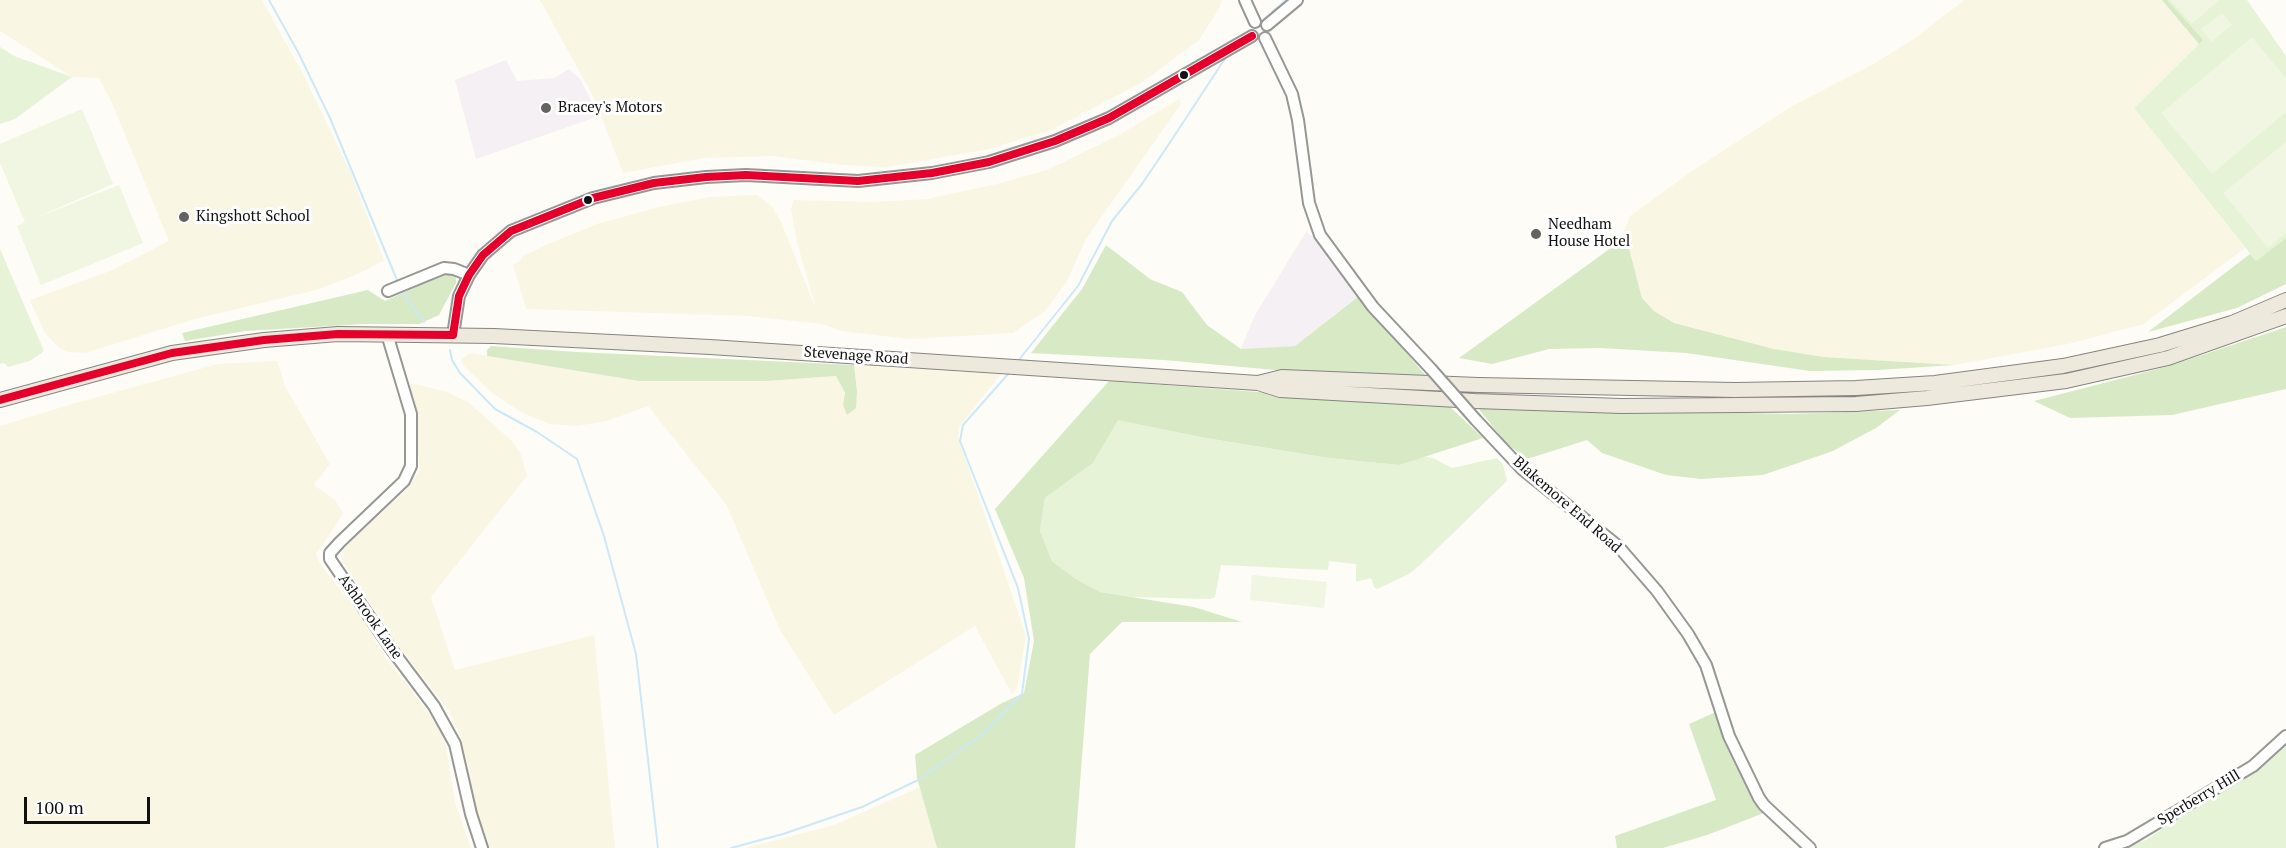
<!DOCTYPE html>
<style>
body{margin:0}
#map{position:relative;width:2286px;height:848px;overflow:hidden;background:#fdfcf7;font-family:"PT Serif",serif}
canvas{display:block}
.scale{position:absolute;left:24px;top:797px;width:126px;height:27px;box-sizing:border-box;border:3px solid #111;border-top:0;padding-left:8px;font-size:18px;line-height:21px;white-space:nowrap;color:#111;-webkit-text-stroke:4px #fff;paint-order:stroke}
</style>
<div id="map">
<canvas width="2286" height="848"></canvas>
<div class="scale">100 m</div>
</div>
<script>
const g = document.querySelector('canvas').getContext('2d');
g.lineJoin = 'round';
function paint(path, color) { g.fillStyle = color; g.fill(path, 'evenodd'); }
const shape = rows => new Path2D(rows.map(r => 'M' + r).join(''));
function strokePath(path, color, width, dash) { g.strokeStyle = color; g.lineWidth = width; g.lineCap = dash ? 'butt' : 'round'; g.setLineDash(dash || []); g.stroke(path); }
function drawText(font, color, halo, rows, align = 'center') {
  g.font = font + ' "PT Serif",serif'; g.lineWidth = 6; g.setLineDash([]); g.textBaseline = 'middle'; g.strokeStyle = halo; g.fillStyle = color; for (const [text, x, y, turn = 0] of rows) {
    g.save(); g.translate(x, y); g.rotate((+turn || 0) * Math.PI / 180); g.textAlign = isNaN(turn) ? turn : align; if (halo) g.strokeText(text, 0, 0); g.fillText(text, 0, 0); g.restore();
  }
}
const industrial = shape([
 [506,60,517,81,554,78,569,69,580,79,599,116,476,159,455,80],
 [1306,232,1312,236,1317,235,1361,294,1295,346,1241,349,1254,317]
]);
const farmland = shape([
 [0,0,262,0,303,74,351,173,384,261,355,275,320,289,195,319,85,353,68,352,59,348,44,332,30,300,110,271,169,241,111,101,99,78,72,77,0,31],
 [540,0,1222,0,1220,7,1199,40,1143,82,1051,130,989,149,887,167,842,165,772,156,704,158,623,173,595,100],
 [1964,0,2162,0,2199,44,2134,108,2245,248,2144,324,2068,344,1954,365,1824,357,1774,349,1674,323,1654,311,1642,298,1624,231,1630,216,1692,171,1792,106,1870,66,1914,39],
 [1179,99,1181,104,1086,239,1066,283,1045,311,1013,333,909,339,841,331,822,324,748,316,526,309,513,265,519,262,523,256,546,245,597,224,659,207,710,197,757,195,772,206,781,222,816,309,797,242,791,208,794,200,872,202,927,199,997,184,1047,170,1119,135],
 [470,353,639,381,767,381,836,376,845,393,843,405,857,391,854,365,1001,374,959,427,958,436,1026,636,1017,688,1012,694,975,626,834,715,780,630,726,504,648,406,607,421,577,426,549,424,521,412,492,393,462,364,461,360],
 [277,361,286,388,330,464,314,485,335,500,343,513,332,531,316,554,319,562,359,614,385,657,433,718,445,741,455,802,471,848,0,848,0,426,72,404,218,364],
 [410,383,447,392,468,402,510,439,520,452,527,476,431,597,455,670,594,635,615,848,488,848,472,807,469,769,460,735,449,711,397,644,342,561,342,550,407,488,420,470],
 [920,787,937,848,745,848,834,825]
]);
const green = shape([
 [2162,0,2247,0,2286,56,2286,238,2256,261,2134,108,2199,44],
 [0,47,14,56,72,77,15,119,0,124],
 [0,249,44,351,30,361,8,367,4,363,0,364],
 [1118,419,1206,438,1328,458,1399,465,1424,456,1435,459,1452,468,1497,458,1503,464,1507,481,1419,566,1409,574,1377,589,1374,587,1371,578,1356,582,1356,564,1329,561,1328,570,1221,565,1215,597,1210,599,1132,597,1100,592,1076,579,1052,561,1040,531,1045,498,1093,463],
 [2286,740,2286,848,2123,848,2146,840,2231,782,2264,764]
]);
const forest = shape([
 [2162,0,2167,0,2203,40,2199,44],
 [1626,237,1642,298,1654,311,1674,323,1774,349,1824,357,1954,365,1878,370,1810,371,1686,353,1600,348,1549,349,1492,364,1459,358],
 [2286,238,2286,284,2237,308,2148,332,2250,254,2256,261],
 [1106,245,1150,279,1182,292,1207,325,1241,349,1295,346,1359,296,1426,376,1286,371,1164,360,1031,353,1082,289],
 [443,271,456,275,456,283,439,315,419,324,364,324,246,331,185,341,182,333,368,290,385,301,416,287],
 [2286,327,2286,389,2172,415,2070,418,2034,401,2169,366],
 [491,346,577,352,854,365,857,391,856,408,847,415,843,405,845,393,836,376,767,381,639,381,487,356,487,350],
 [1109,381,1449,406,1483,438,1399,465,1328,458,1206,438,1118,420,1093,463,1045,498,1040,531,1052,561,1076,579,1100,592,1194,607,1242,622,1122,622,1090,654,1075,848,937,848,917,778,915,755,1002,703,1024,693,1034,641,1024,578,995,509],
 [1477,407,1791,414,1900,410,1876,428,1833,451,1763,475,1701,479,1666,475,1602,453,1587,440,1527,459,1506,443],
 [1716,712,1755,801,1764,813,1707,835,1663,848,1617,848,1615,836,1716,800,1689,724]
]);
const pitch = shape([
 [2170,0,2219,0,2192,24],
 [2222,13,2232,25,2211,42,2201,29],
 [2252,37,2286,78,2286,112,2212,174,2161,113],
 [82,109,113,184,33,219,119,185,143,243,41,285,17,226,25,222,0,163,0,144],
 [2286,142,2286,233,2268,248,2223,193],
 [1252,575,1327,582,1324,608,1250,600]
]);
const stream = shape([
 [269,0,298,52,330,118,397,280],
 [1272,12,1286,0],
 [403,294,424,322],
 [450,350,452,360,460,373,495,409,537,432,577,459,604,536,636,654,658,848],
 [1018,361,1078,286,1112,221,1142,184,1169,144,1226,57],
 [731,848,783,834,862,807,918,780,983,734,1022,694,1029,639,1018,588,960,441,963,425,1009,373]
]);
const minor = shape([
 [1245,0,1255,22],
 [1267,25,1297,0],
 [1265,38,1292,94,1298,120,1309,203,1320,235,1373,307,1431,369],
 [388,291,444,268,454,269,469,275],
 [387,334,411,414,411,466,404,481,340,542,330,553,330,559,392,650,434,706,455,744,471,814,482,848],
 [453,335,459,296,469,275,483,255,511,231,593,198,654,183,706,177,746,175,858,181,932,173,989,162,1055,141,1109,118,1252,36],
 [1476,420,1522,469,1618,546,1657,591,1688,634,1706,665,1729,736,1759,798,1764,805,1810,848],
 [2105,848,2127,841,2253,766,2286,736]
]);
const major = shape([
 [1258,383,1282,377,1478,385,1735,390,1856,388,1935,383,2063,366,2160,345,2232,323,2286,300],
 [0,400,172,353,264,340,338,334,494,336,710,347,1258,383,1280,390,1475,401,1621,406,1856,404,1927,398,2066,381,2168,358,2286,316]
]);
const minorBridge = shape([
 [1431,369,1476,420]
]);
const bus1 = shape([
 [453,335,459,296,469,275,483,255,511,231,593,198,654,183,706,177,746,175,858,181,932,173,989,162,1055,141,1109,118,1252,36],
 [0,400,172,353,264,340,338,334,453,335]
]);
const markers = [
 [1184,75,5,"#111"],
 [546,108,6,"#646362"],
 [588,200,5,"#111"],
 [184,217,6,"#646362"],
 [1536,234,6,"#646362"]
];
const poiNames = [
 ["Bracey's Motors",558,108],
 ["Kingshott School",196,217],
 ["Needham",1548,225],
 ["House Hotel",1548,242]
];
const streetNames = [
 ["Stevenage Road",856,356,4],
 ["Blakemore End Road",1567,505,41],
 ["Ashbrook Lane",370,617,55],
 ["Sperberry Hill",2199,798,-31]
];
paint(industrial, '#f5f0f3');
paint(farmland, '#f9f7e4');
paint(green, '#e7f3d7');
paint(forest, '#d8eac5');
paint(pitch, '#f0f6e1');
strokePath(stream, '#cde8f7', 2);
strokePath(minor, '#979795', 14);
strokePath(major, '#858482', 16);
strokePath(minor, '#fffffe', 10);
strokePath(major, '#ede9dc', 14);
strokePath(minorBridge, '#979795', 14, []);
strokePath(minorBridge, '#fffffe', 10);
strokePath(bus1, '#e4002b', 8);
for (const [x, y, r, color] of markers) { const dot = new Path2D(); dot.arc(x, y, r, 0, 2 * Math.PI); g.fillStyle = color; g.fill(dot); strokePath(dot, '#fff', 2); }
drawText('15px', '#111', '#fff', poiNames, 'left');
drawText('15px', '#111', '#fff', streetNames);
</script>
